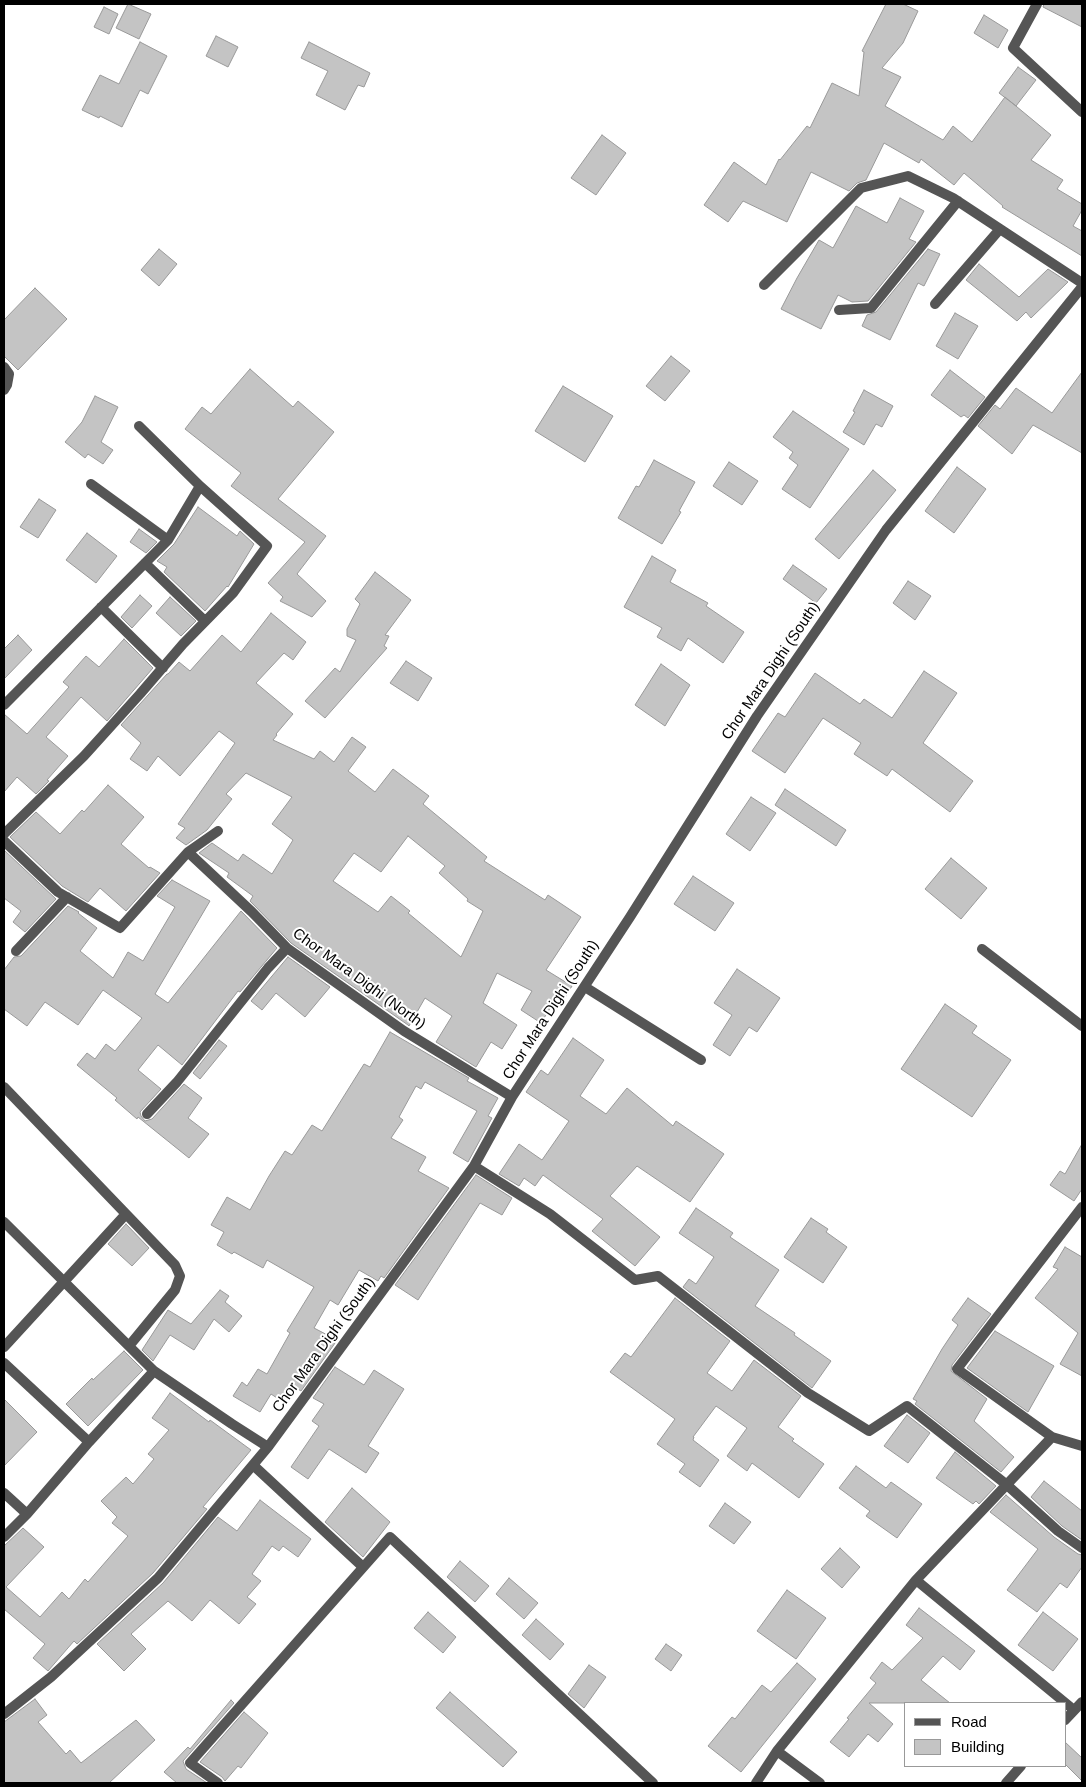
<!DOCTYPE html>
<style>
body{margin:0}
#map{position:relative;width:1086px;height:1787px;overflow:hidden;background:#fff;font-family:Arial,sans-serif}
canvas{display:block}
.frame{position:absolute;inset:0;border:5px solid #000;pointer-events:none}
.legend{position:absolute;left:904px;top:1702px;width:162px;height:65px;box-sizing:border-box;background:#fff;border:1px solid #999;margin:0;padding:6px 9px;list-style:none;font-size:15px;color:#000}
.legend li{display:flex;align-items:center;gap:10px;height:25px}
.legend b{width:25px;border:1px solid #999}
</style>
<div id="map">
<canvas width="1086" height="1787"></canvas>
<div class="frame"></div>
<ul class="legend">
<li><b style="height:6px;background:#555"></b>Road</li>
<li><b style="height:14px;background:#c4c4c4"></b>Building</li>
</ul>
</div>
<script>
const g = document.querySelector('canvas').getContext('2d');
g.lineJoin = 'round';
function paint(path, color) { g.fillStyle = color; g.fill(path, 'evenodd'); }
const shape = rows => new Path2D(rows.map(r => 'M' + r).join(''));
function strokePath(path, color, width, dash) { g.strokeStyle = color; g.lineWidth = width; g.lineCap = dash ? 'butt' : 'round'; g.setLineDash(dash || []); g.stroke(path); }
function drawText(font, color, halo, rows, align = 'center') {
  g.font = font + ' Arial,sans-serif'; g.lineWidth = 4; g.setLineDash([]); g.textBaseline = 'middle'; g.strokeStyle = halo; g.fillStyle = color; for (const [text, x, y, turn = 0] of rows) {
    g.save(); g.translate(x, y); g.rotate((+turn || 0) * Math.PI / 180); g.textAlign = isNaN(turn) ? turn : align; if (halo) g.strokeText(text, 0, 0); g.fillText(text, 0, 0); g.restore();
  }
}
const building = shape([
 [128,4,151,14,139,39,116,28,128,4],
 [886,4,903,4,918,11,903,43,882,68,901,77,885,106,943,140,953,126,972,142,1005,97,1051,135,1031,160,1063,180,1057,189,1082,204,1082,210,1073,226,1082,231,1082,256,1002,207,1003,206,964,173,954,185,921,159,919,163,884,143,866,180,857,183,849,191,811,172,787,222,743,201,728,222,704,205,734,162,766,185,779,159,780,160,807,126,810,128,832,83,859,96,864,52,862,51,886,4],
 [1044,4,1082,4,1082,27,1043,7,1044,4],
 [104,7,118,14,109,34,94,27,104,7],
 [984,15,1008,30,998,48,974,33,984,15],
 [216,36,238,47,228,67,206,56,216,36],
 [140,42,167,56,148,94,140,90,122,127,100,116,99,118,82,110,100,75,119,84,140,42],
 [309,42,370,73,364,87,358,85,345,110,316,95,328,71,301,58,309,42],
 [1018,67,1036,80,1016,106,999,93,1018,67],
 [602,135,626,153,596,195,571,178,602,135],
 [900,198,924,211,909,239,916,242,868,301,852,302,838,295,821,329,781,309,797,278,819,240,833,248,856,206,887,223,900,198],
 [159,249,177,264,159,286,141,270,159,249],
 [928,249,940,254,924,286,918,283,890,340,862,326,867,315,876,312,928,249],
 [979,264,1019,297,1048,269,1068,282,1031,318,1026,312,1017,321,966,280,979,264],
 [35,288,67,319,18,370,4,356,4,320,35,288],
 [955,313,978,326,958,359,936,346,955,313],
 [671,356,690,371,665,401,646,386,671,356],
 [250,369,293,407,298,401,334,432,278,499,326,536,297,574,326,601,312,617,280,601,283,597,268,583,305,542,231,486,241,473,185,429,202,407,211,414,250,369],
 [950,370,985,397,968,418,964,415,961,417,931,395,950,370],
 [1082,372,1082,453,1033,425,1012,454,978,426,995,405,1000,409,1016,388,1052,413,1082,372],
 [563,386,613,416,585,462,535,431,563,386],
 [864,390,893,406,882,427,876,424,864,445,843,432,855,412,853,411,864,390],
 [95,396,118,407,101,442,113,450,103,464,88,454,85,458,65,442,82,422,95,396],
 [793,411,849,449,810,508,782,489,798,465,789,458,793,452,773,437,793,411],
 [654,460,695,482,679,511,681,512,662,544,618,518,636,486,639,487,654,460],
 [729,462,758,481,742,505,713,486,729,462],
 [957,467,986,489,954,533,925,511,957,467],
 [873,470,896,490,839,559,815,539,873,470],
 [39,499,56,510,38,538,20,527,39,499],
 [198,507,237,536,240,531,254,544,228,587,227,586,205,611,164,572,167,567,157,561,174,544,198,507],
 [139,529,157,542,146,553,130,542,139,529],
 [87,533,117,556,96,583,66,560,87,533],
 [652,556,676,570,670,582,708,603,706,606,744,632,723,663,688,638,681,651,657,637,662,628,624,607,652,556],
 [793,565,827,589,816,603,783,579,793,565],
 [375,572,411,600,385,635,389,636,384,646,387,648,325,718,305,701,335,668,340,672,356,640,347,636,347,629,360,604,355,599,375,572],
 [908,581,931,596,915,620,893,603,908,581],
 [140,595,152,606,132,628,121,617,140,595],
 [170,597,196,621,181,636,156,613,170,597],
 [271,613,306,642,293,660,284,653,256,683,293,714,276,734,277,735,273,740,314,759,320,751,334,762,352,737,366,747,348,771,375,792,393,769,429,796,423,804,487,857,484,861,545,900,548,895,581,917,546,970,572,986,563,1001,557,997,541,1023,521,1010,532,991,497,973,483,1003,517,1025,502,1049,491,1042,476,1067,436,1042,452,1016,425,998,409,1026,408,1025,291,943,250,901,253,896,227,877,229,873,199,853,212,843,238,861,243,854,272,874,293,840,272,824,292,797,246,773,226,794,232,799,207,830,186,845,176,838,185,828,178,824,235,743,219,731,180,776,158,756,147,771,130,759,141,743,121,725,167,674,168,674,179,662,190,671,222,635,241,652,271,613],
 [408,836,445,866,439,873,468,899,467,901,483,911,461,957,408,913,410,911,391,896,378,912,333,881,354,853,381,872,408,836],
 [18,635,32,650,4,679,4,649,18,635],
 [124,639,153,668,107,721,81,697,46,737,68,756,47,780,49,781,36,794,17,777,4,792,4,714,27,734,69,687,63,682,86,656,99,667,124,639],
 [406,661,432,678,418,701,390,683,406,661],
 [661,664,690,685,665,726,635,705,661,664],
 [924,671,957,693,923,743,973,781,950,812,892,769,887,776,854,754,861,743,823,718,785,773,752,751,778,713,785,717,815,673,860,704,864,699,892,718,924,671],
 [108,785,144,817,121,844,149,868,150,867,160,873,126,911,100,888,88,902,62,886,10,837,36,812,60,834,82,810,84,812,108,785],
 [785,789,846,830,836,846,775,805,785,789],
 [751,797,776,813,750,851,726,834,751,797],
 [4,850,56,899,25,932,13,922,21,911,4,898,4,850],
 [951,858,987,888,961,919,925,889,951,858],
 [693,876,734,903,715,931,674,904,693,876],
 [172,880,210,901,155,994,168,1003,241,911,277,948,240,992,238,991,182,1065,158,1045,138,1070,161,1089,140,1112,141,1116,145,1121,152,1119,184,1084,202,1098,188,1118,209,1134,189,1158,138,1117,137,1119,115,1100,117,1098,77,1065,87,1053,95,1059,106,1044,115,1051,142,1018,103,990,78,1025,45,1002,27,1026,4,1009,4,970,14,957,21,956,68,906,79,912,78,913,97,928,80,951,113,978,128,952,143,961,175,907,157,896,172,880],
 [288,957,330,987,305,1017,276,993,262,1010,251,1001,288,957],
 [737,969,780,998,757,1032,749,1027,730,1056,713,1045,732,1015,714,1003,737,969],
 [945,1004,977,1026,972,1033,1011,1060,972,1117,901,1069,945,1004],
 [390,1032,469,1078,467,1081,498,1098,488,1116,492,1118,468,1162,453,1153,477,1111,425,1082,421,1089,416,1086,399,1117,403,1120,391,1138,426,1157,418,1171,449,1188,384,1278,381,1276,378,1281,359,1270,338,1305,330,1300,314,1328,337,1340,333,1346,301,1391,293,1386,283,1402,271,1394,260,1412,233,1396,242,1382,247,1386,258,1369,267,1374,290,1333,287,1331,314,1287,267,1260,263,1268,234,1252,232,1254,217,1245,224,1232,211,1225,227,1197,250,1210,269,1176,285,1151,292,1155,312,1125,322,1131,364,1064,370,1067,390,1032],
 [573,1038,604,1060,580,1096,606,1114,627,1088,673,1126,676,1121,724,1154,690,1202,637,1166,610,1196,660,1237,635,1266,592,1231,603,1219,543,1175,535,1186,524,1178,519,1186,499,1174,519,1144,542,1160,569,1121,526,1092,541,1070,548,1075,573,1038],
 [219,1040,227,1046,200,1079,193,1073,219,1040],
 [1082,1144,1082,1189,1074,1201,1050,1185,1060,1171,1065,1174,1082,1144],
 [476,1175,512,1198,502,1215,480,1203,418,1300,395,1285,476,1175],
 [696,1208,733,1233,730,1237,779,1270,755,1306,795,1333,794,1335,831,1361,812,1388,683,1287,689,1279,696,1284,714,1257,679,1233,696,1208],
 [811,1218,828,1229,826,1232,847,1247,823,1283,784,1257,811,1218],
 [126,1224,149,1248,132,1266,108,1244,126,1224],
 [1065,1247,1082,1257,1082,1376,1060,1364,1078,1333,1035,1298,1058,1269,1053,1267,1065,1247],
 [220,1290,229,1296,225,1302,242,1316,229,1332,214,1319,194,1350,170,1335,153,1361,142,1350,168,1310,191,1324,220,1290],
 [675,1298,730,1341,707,1373,732,1391,754,1360,801,1396,778,1427,794,1439,792,1441,824,1464,799,1498,752,1463,747,1471,727,1456,747,1428,716,1406,693,1437,694,1437,693,1440,719,1460,700,1487,679,1472,685,1464,657,1444,675,1419,610,1372,625,1353,631,1357,675,1298],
 [968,1298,991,1314,952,1365,951,1371,987,1399,974,1421,1014,1457,1001,1472,915,1404,917,1401,913,1399,942,1349,958,1325,952,1320,968,1298],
 [995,1331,1054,1366,1028,1412,967,1368,995,1331],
 [124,1351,143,1370,88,1426,66,1404,92,1378,93,1380,124,1351],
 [335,1367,364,1385,374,1370,404,1389,368,1446,379,1453,366,1473,329,1449,308,1479,291,1467,319,1426,312,1421,324,1404,313,1398,335,1367],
 [170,1393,209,1422,210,1420,251,1450,203,1507,207,1509,153,1573,77,1644,74,1641,48,1671,33,1658,45,1644,4,1609,4,1546,23,1528,44,1547,6,1587,40,1617,62,1592,69,1599,85,1579,88,1582,128,1536,112,1523,117,1517,101,1501,126,1477,133,1484,154,1459,148,1454,169,1430,152,1418,170,1393],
 [4,1399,37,1432,4,1466,4,1399],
 [907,1415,930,1433,908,1463,884,1446,907,1415],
 [955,1452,996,1486,979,1504,976,1501,973,1504,936,1478,955,1452],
 [856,1466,886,1488,891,1482,922,1504,897,1538,866,1516,870,1511,839,1488,856,1466],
 [1044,1481,1082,1511,1082,1540,1062,1526,1031,1497,1044,1481],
 [352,1488,390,1522,363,1557,325,1522,352,1488],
 [1006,1495,1054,1537,1078,1554,1082,1555,1082,1567,1067,1588,1060,1583,1037,1612,1007,1590,1038,1549,990,1512,1006,1495],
 [260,1500,311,1539,298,1557,283,1546,279,1551,272,1546,252,1574,261,1581,247,1597,256,1604,239,1624,210,1600,192,1621,168,1601,131,1634,146,1649,124,1671,97,1644,163,1583,218,1517,237,1531,260,1500],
 [725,1503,751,1522,734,1544,709,1526,725,1503],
 [840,1548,860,1567,842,1588,821,1569,840,1548],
 [460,1561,489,1586,475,1602,447,1577,460,1561],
 [509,1578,538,1603,524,1619,496,1594,509,1578],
 [787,1590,826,1618,796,1659,757,1631,787,1590],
 [919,1608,975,1651,960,1670,943,1656,921,1680,950,1703,869,1703,893,1724,878,1742,868,1734,849,1757,830,1742,849,1719,847,1718,876,1683,870,1678,882,1662,892,1670,923,1638,906,1625,919,1608],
 [428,1612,456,1637,443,1653,414,1628,428,1612],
 [1043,1612,1078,1639,1053,1671,1018,1645,1043,1612],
 [536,1619,564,1644,550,1660,522,1635,536,1619],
 [666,1644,682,1655,671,1671,655,1659,666,1644],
 [797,1663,816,1679,741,1772,708,1746,732,1717,735,1719,762,1685,771,1692,797,1663],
 [589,1665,606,1677,584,1708,568,1694,589,1665],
 [450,1692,517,1752,503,1767,436,1708,450,1692],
 [35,1699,47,1715,38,1722,66,1754,70,1750,81,1763,136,1720,155,1740,109,1783,4,1783,4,1722,35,1699],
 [231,1700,234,1703,183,1761,186,1769,207,1783,177,1783,164,1772,188,1747,190,1749,231,1700],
 [244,1712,268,1733,241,1768,238,1766,225,1781,222,1777,200,1762,244,1712],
 [1065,1742,1082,1758,1082,1781,1065,1764,1065,1742]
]);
const street = shape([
 [1037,4,1013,48,1082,112],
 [764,285,861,188,908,176,953,198,1082,283],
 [935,304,1000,229],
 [839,310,871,308,958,201],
 [4,367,9,374,7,385,4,390],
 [91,484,168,540],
 [145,563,205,621],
 [101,607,163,668],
 [4,705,168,540,200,486,139,426],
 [4,834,84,756,140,694,183,644,233,593,267,546,200,486],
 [4,841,58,892,120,928,188,852,252,912,287,948,404,1031,512,1097],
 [188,852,218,831],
 [982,949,1082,1026],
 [16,951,67,897],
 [585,987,701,1060],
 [4,1087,175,1265,180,1276,175,1290,129,1346],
 [147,1114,177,1082,268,968,287,948],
 [474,1166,550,1214,635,1280,658,1276,808,1393,869,1431,907,1406,1007,1485,1058,1531,1082,1548],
 [4,1222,154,1371,232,1424,268,1447],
 [4,1347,126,1214],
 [4,1363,89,1442],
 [1052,1437,957,1369,1082,1207],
 [253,1465,363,1567],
 [4,1493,27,1514],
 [4,1537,27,1514,89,1442,154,1371],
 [916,1580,1074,1710],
 [4,1714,51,1677,158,1578,268,1447,474,1166,512,1097,630,917,757,716,886,530,1082,287],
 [1065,1720,1082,1702],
 [777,1751,820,1783],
 [218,1783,190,1763,390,1537,653,1783],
 [756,1783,777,1751,916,1580,1052,1437,1082,1446],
 [1006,1783,1021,1766]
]);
const streetNames = [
 ["Chor Mara Dighi (South)",771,671,-56],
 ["Chor Mara Dighi (North)",359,979,36],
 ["Chor Mara Dighi (South)",551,1010,-57],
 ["Chor Mara Dighi (South)",324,1345,-54]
];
paint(building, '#c4c4c4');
strokePath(building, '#999', 1);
strokePath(street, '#555', 10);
drawText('15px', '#000', '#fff', streetNames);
</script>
